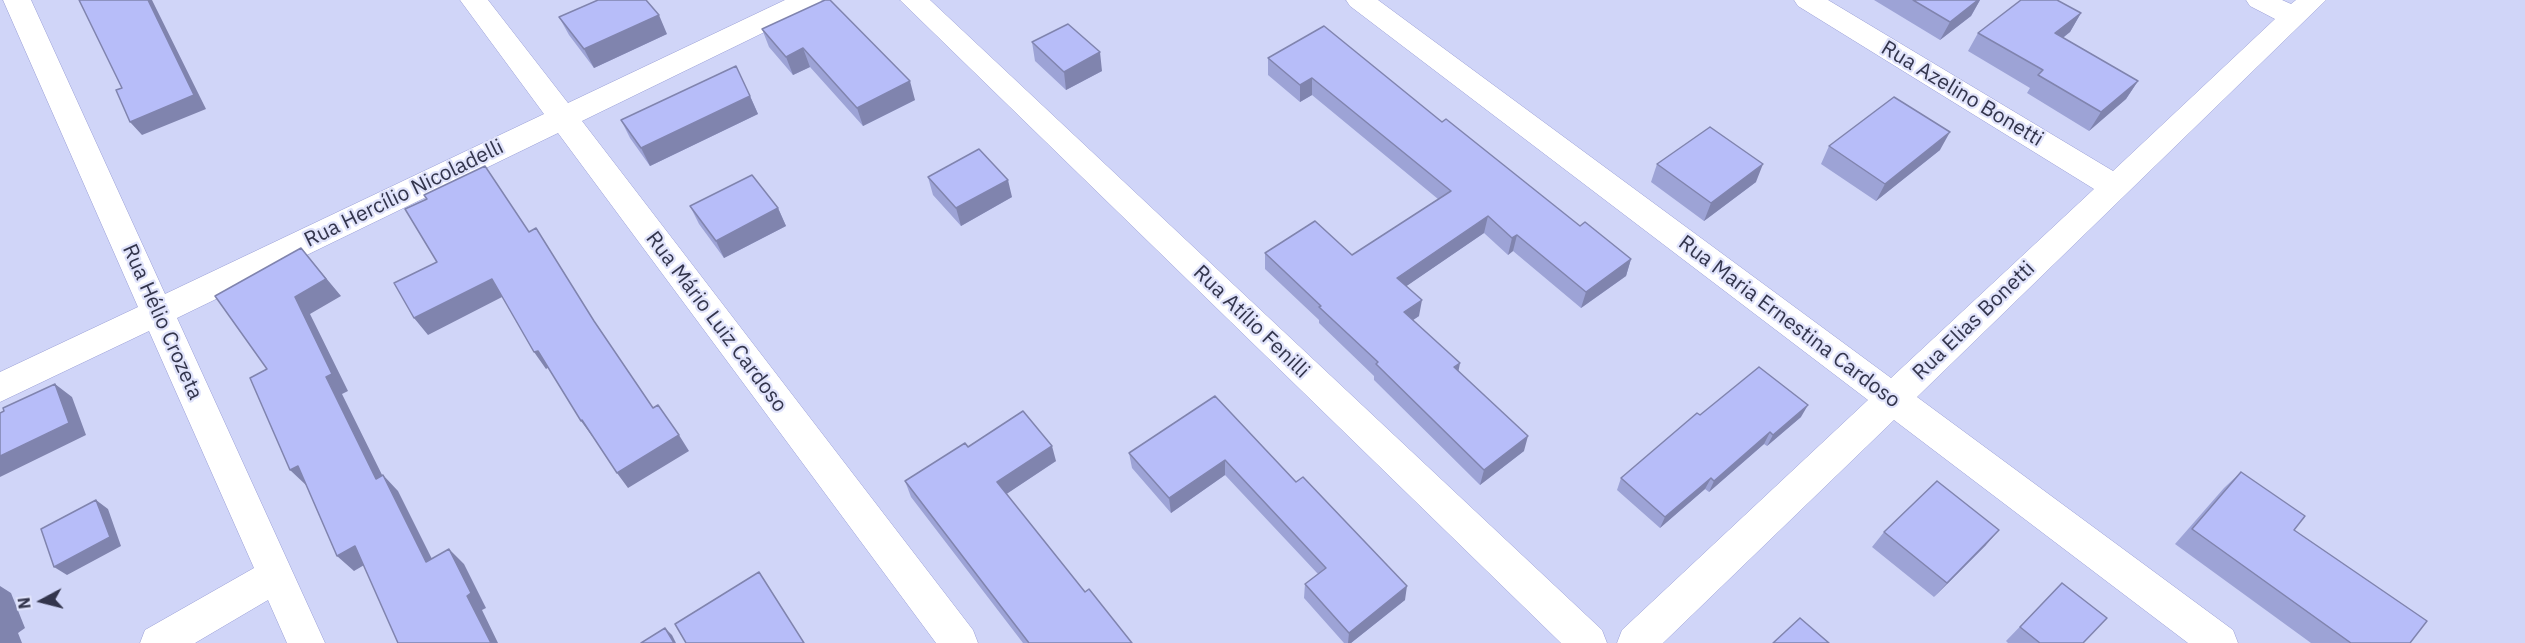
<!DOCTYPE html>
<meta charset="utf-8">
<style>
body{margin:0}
#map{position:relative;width:2525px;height:643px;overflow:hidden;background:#d0d5f8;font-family:"IBM Plex Sans",sans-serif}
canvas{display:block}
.north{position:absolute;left:12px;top:571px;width:60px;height:60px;-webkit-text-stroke:4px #e0e3fb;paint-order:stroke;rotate:263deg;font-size:16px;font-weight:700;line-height:24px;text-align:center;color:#33354c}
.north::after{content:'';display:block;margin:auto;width:21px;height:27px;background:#33354c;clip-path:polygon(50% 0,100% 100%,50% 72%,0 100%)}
</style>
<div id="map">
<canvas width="2525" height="643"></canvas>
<div class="north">N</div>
</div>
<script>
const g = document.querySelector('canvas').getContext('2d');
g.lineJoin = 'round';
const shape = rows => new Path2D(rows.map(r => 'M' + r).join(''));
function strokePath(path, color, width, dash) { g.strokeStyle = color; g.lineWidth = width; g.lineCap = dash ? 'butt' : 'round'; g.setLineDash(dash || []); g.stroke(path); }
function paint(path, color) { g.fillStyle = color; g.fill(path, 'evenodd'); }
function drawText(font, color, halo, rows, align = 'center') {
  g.font = font + ' "IBM Plex Sans",sans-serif'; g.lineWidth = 4.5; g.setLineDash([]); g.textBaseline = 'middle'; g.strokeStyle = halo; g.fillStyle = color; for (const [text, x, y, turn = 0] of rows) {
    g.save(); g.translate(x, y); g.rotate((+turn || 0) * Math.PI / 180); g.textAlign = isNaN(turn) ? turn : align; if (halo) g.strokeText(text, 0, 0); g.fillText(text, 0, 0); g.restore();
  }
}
const minor = shape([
 [3,0,31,0,165,294,544,114,460,0,488,0,568,103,785,0,822,0,818,6,582,121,973,630,978,643,936,643,558,133,177,318,325,643,287,643,268,600,195,643,140,643,145,630,254,568,149,331,0,402,0,372,138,307,3,0],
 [900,0,930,0,1602,630,1607,643,1561,643,900,0],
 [1346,0,1378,0,1891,378,2094,189,1798,6,1794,0,1828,0,2113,171,2275,19,2250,6,2246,0,2282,0,2291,4,2296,0,2326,0,1917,397,2233,630,2238,643,2188,643,1894,420,1663,643,1617,643,1622,630,1868,400,1350,6,1346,0]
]);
const wall = shape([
 [1874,0,1980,0,1971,16,1940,40],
 [2081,13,2070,32,2063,38,2138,81,2126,99,2089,131,2027,93,2030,88,1968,51,1978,33],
 [559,17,667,34,594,68,569,35],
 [762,29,915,100,863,126,810,67,793,75,769,47],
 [1032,42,1102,71,1066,90,1035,61],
 [1268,58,1442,122,1580,226,1631,259,1626,276,1581,308,1513,251,1508,255,1484,233,1406,286,1419,316,1413,320,1458,371,1524,451,1480,485,1374,380,1374,376,1319,323,1319,320,1265,269,1265,253,1352,255,1438,199,1312,95,1300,102,1268,75],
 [750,96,758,114,650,166,630,138,621,120],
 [1829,146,1940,150,1876,201,1821,164],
 [1657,164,1756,182,1704,221,1651,182],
 [928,177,1012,197,961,226,933,195],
 [690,206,778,208,786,226,724,258,699,224],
 [1215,396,1405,600,1351,643,1344,643,1304,598,1305,584,1318,574,1225,475,1171,513,1132,468,1129,453],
 [1700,415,1801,417,1767,446,1764,444,1709,492,1705,489,1660,528,1617,490,1621,478],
 [968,447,1056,461,1006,494,1085,592,1132,643,1023,643,911,497,905,481],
 [2241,472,2294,530,2410,643,2311,643,2175,544,2224,488],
 [1884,532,1986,545,1934,597,1872,547],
 [2062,583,2083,643,2008,643,2006,641]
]);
const shadedWall = shape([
 [148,0,152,0,206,109,142,135,130,122],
 [1978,0,1980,0,1971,16,1940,40,1950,22],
 [2081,13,2070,32,2044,52,2055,33],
 [659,15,667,34,594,68,584,49],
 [803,48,810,67,793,75,786,57],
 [1100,52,1102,71,1066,90,1064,72],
 [1312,78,1312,95,1300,102,1300,85],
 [910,81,915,100,863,126,857,108],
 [2138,81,2126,99,2089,131,2101,112],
 [750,96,758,114,650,166,641,148],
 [1950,132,1940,150,1876,201,1885,184],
 [1763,164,1756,182,1704,221,1711,203],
 [1008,180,1012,197,961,226,956,208],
 [778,208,786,226,724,258,716,241],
 [1488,216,1484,233,1395,294,1397,278],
 [1517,235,1513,251,1508,255,1512,238],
 [301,248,341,296,310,314,348,391,342,394,392,495,376,479,326,377,295,297],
 [1631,259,1626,276,1581,308,1586,292],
 [492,279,504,296,428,335,414,318],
 [1422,300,1419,316,1401,328,1404,312],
 [538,351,549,367,546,369,534,352],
 [1460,363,1457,379,1454,367],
 [55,384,72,397,86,435,0,477,0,456],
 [1808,405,1801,417,1767,446,1773,435],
 [582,420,594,435,592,436,581,421],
 [1770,432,1764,444,1709,492,1714,481],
 [679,435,689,451,628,488,617,473],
 [1528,436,1524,451,1480,485,1484,470],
 [1052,446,1056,461,1002,497,997,482],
 [1225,460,1225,475,1171,513,1169,498],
 [298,466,307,486,290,470],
 [383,475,398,491,441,577,426,562],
 [1711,478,1705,489,1660,528,1665,517],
 [96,500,108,509,121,546,67,575,54,567],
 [1999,530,1986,545,1934,597,1947,583],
 [355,546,371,561,354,571,337,556],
 [449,549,464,564,486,608,482,610,498,643,491,643,467,596],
 [0,586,11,593,25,628,18,633,22,643,0,643],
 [1407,586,1405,600,1351,643,1348,643,1349,633],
 [665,628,672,635,676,643,674,643]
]);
const building = shape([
 [79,0,148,0,194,95,130,122,116,90,122,88,79,0],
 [598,0,646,0,659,15,584,49,559,17,598,0],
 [825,0,830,0,910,81,857,108,803,48,786,57,762,29,825,0],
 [1913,0,1978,0,1950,22,1913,0],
 [2021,0,2057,0,2081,13,2055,33,2138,81,2101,112,2038,75,2043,70,1978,33,2021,0],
 [1068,24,1100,52,1064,72,1032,42,1068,24],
 [1324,26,1442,122,1446,119,1580,226,1585,222,1631,259,1586,292,1517,235,1512,238,1488,216,1397,278,1422,300,1404,312,1460,363,1454,367,1528,436,1484,470,1376,364,1378,362,1319,307,1321,306,1265,253,1315,221,1352,255,1451,191,1312,78,1300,85,1268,58,1324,26],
 [736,66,750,96,641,148,621,120,736,66],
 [1894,97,1950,132,1885,184,1829,146,1894,97],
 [1710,127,1763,164,1711,203,1657,164,1710,127],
 [979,149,1008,180,956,208,928,177,979,149],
 [485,166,529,232,536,228,594,321,653,408,658,405,679,435,617,473,582,420,581,421,538,351,534,352,492,279,414,318,394,283,437,262,405,209,427,199,424,195,485,166],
 [752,175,778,208,716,241,690,206,752,175],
 [301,248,326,279,295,297,332,374,326,377,376,479,383,475,426,562,449,549,471,593,467,596,491,643,398,643,355,546,337,556,298,466,290,470,250,378,267,369,215,296,301,248],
 [1759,367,1808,405,1773,435,1770,432,1714,481,1711,478,1665,517,1621,478,1697,413,1700,415,1759,367],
 [55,384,69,423,0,456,0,413,4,411,3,408,55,384],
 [1215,396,1296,482,1303,477,1407,586,1349,633,1305,584,1326,568,1225,460,1169,498,1129,453,1215,396],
 [1023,411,1052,446,997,482,1085,592,1089,589,1132,643,1029,643,905,481,965,443,968,447,1023,411],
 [2241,472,2305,516,2294,530,2427,621,2410,643,2351,643,2192,529,2241,472],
 [1937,481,1999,530,1947,583,1884,532,1937,481],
 [96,500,110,537,54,567,41,529,96,500],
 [759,572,804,643,686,643,675,624,759,572],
 [2062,583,2107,618,2083,643,2040,643,2020,627,2062,583],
 [1800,618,1829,643,1773,643,1800,618],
 [665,628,674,643,641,643,665,628]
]);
const streetNames = [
 ["Rua Azelino Bonetti",1962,94,31],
 ["Rua Hercílio Nicoladelli",404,194,-26],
 ["Rua Elias Bonetti",1974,321,-44],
 ["Rua Hélio Crozeta",162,322,66],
 ["Rua Mário Luiz Cardoso",716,322,53],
 ["Rua Atílio Fenilli",1251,322,44],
 ["Rua Maria Ernestina Cardoso",1789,322,37]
];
strokePath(minor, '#989dd5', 1);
paint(minor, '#fff');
paint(wall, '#9da3d6');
paint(shadedWall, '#8084ae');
paint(building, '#b7bdf9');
strokePath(building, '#8084ae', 1.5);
drawText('21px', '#33354c', '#e0e3fb', streetNames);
</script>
